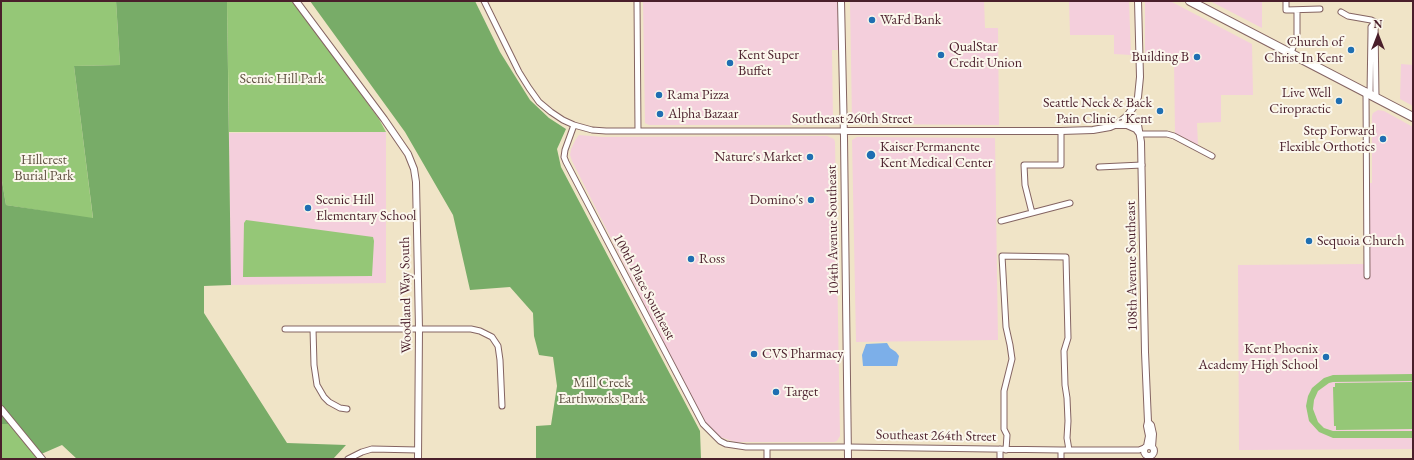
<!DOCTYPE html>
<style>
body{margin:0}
#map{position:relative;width:1414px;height:460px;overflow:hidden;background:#f0e4c7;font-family:"EB Garamond",serif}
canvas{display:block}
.frame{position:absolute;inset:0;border:2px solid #4a1f2b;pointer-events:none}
.north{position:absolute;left:1358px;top:16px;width:40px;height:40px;-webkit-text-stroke:3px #fbf7ec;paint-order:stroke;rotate:0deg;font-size:11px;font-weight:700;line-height:16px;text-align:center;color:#4a1f2b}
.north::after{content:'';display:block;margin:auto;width:14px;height:18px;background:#4a1f2b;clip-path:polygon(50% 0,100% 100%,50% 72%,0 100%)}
</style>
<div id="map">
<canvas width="1414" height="460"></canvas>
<div class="frame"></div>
<div class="north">N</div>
</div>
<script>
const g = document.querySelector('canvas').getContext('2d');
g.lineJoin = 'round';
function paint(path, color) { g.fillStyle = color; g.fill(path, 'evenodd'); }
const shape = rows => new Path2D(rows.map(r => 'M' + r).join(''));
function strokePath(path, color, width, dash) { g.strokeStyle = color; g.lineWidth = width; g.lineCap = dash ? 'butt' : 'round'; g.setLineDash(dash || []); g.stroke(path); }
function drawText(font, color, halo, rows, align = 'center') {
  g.font = font + ' "EB Garamond",serif'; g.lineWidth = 4; g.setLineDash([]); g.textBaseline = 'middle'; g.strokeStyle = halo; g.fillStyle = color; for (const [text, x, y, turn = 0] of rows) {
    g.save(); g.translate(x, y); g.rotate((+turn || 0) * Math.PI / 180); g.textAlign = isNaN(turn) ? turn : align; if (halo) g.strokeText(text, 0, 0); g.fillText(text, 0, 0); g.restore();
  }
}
const built = shape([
 [643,1,841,1,842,50,832,50,833,122,826,125,649,125,645,123],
 [850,1,984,1,985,28,998,28,999,125,858,124,854,123,852,119],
 [1069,1,1129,1,1131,55,1114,54,1114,35,1070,35],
 [1145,1,1170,1,1252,44,1253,95,1221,95,1221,122,1197,123,1198,145,1175,133,1174,61,1145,62],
 [1210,1,1262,1,1262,28],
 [1401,64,1413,65,1413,106,1400,99],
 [1378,110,1384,111,1413,127,1413,449,1239,450,1238,265,1367,264,1367,183,1372,183,1372,116,1373,113],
 [386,132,386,283,231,285,229,133],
 [579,135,603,137,827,136,834,139,835,142,840,436,837,441,834,442,736,442,720,437,704,422,572,161,570,155,571,149,576,139],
 [857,137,995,138,998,340,856,342,852,140]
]);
const green = shape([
 [1,1,116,1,120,65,74,66,93,219,6,205,1,175],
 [227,1,293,1,379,119,386,132,229,132],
 [246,220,373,237,374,241,372,276,243,277,244,223],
 [1413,374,1413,381,1333,382,1329,383,1318,391,1314,400,1313,409,1318,422,1324,428,1333,431,1413,431,1413,438,1333,438,1319,432,1309,421,1306,406,1308,396,1312,388,1324,378,1333,375],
 [1413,382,1413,429,1336,430,1336,426,1334,426,1333,387,1335,387,1335,383],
 [1,424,13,424,42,459,1,459]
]);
const forest = shape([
 [116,1,227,1,231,285,204,286,204,313,287,443,346,445,333,459,77,459,62,445,39,455,13,424,1,424,1,175,6,205,93,218,74,66,120,65],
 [310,1,475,1,500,52,530,100,549,118,566,129,557,149,561,167,700,431,701,459,536,459,536,426,551,425,557,386,553,357,539,355,534,336,533,313,510,287,470,290,453,215,405,132]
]);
const water = shape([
 [887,343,890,348,896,352,899,356,897,366,863,366,862,355,866,344]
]);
const minor = shape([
 [484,1,519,72,529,88,539,102,551,112,563,120,574,125,592,130,606,131,844,131],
 [637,1,638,131],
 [1286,1,1286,10,1320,9],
 [1341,12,1348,16,1371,20,1375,22],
 [1375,22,1376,97],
 [1291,53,1297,36,1297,10],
 [1366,91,1367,276],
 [1370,94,1371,32,1371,27,1375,22],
 [574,125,565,150,564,157,566,162,703,424,720,441,726,444,746,447,848,447,1061,450,1139,450,1144,448],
 [1140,134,1167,134,1174,136,1212,156],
 [1099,167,1142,165],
 [1032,213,1025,185,1024,165,1061,165,1061,131],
 [1001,221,1070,203],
 [285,329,471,329,480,331,492,337,498,346,500,360,502,406],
 [313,329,314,365,317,385,324,397,329,402,340,408,347,409],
 [767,447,767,459],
 [1000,449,1000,459],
 [1006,450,1007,435,1004,429,1004,391,1012,359,1010,345,1006,327,1002,256,1066,257,1068,338,1064,351,1065,385,1067,398,1068,421,1067,438,1069,450],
 [1061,450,1061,459],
 [348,459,362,452,372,449,418,450]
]);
const tertiary = shape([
 [296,1,384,119,408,154,414,169,416,182,419,329,418,459],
 [841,1,844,138,848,459],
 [1130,113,1138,125,1141,142,1145,352,1148,422,1147,426,1149,436,1147,446],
 [1115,125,1127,125,1136,129,1139,133],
 [844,131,1061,131,1093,130,1110,127,1117,124,1127,116,1135,105,1138,97,1140,77,1138,1],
 [1,409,42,459],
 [1148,422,1151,425,1153,434,1152,447],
 '1144 451a5 5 0 1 1 10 0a5 5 0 1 1-10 0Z'
]);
const primary = shape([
 [1190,1,1413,117]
]);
const markers = [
 [872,20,4,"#1f6fb2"],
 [1351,50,4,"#1f6fb2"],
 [941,55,4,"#1f6fb2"],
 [1197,57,4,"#1f6fb2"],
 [730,63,4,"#1f6fb2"],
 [659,95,4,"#1f6fb2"],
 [1339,101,4,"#1f6fb2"],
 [1160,111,4,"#1f6fb2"],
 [660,114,4,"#1f6fb2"],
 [1383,139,4,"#1f6fb2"],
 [871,155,5,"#1f6fb2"],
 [810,157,4,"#1f6fb2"],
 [811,200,4,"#1f6fb2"],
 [308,208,4,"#1f6fb2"],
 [1309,241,4,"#1f6fb2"],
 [691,259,4,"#1f6fb2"],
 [754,354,4,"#1f6fb2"],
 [1326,357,4,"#1f6fb2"],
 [776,392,4,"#1f6fb2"]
];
const poiNames = [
 ["WaFd Bank",880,20],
 ["Church of",1343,42,"right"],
 ["Christ In Kent",1343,58,"right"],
 ["QualStar",949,47],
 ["Credit Union",949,63],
 ["Kent Super",738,55],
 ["Buffet",738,71],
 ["Building B",1189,57,"right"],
 ["Live Well",1331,93,"right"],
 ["Ciropractic",1331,109,"right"],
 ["Rama Pizza",667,95],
 ["Seattle Neck & Back",1152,103,"right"],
 ["Pain Clinic - Kent",1152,119,"right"],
 ["Alpha Bazaar",668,114],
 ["Step Forward",1375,131,"right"],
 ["Flexible Orthotics",1375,147,"right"],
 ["Kaiser Permanente",880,147],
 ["Kent Medical Center",880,163],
 ["Nature's Market",802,157,"right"],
 ["Scenic Hill",316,200],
 ["Elementary School",316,216],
 ["Domino's",803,200,"right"],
 ["Sequoia Church",1317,241],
 ["Ross",699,259],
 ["Kent Phoenix",1318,349,"right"],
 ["Academy High School",1318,365,"right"],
 ["CVS Pharmacy",762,354],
 ["Target",784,392]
];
const parkNames = [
 ["Scenic Hill Park",282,79],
 ["Hillcrest",44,160],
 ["Burial Park",44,176],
 ["Mill Creek",602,383],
 ["Earthworks Park",602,399]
];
const streetNames = [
 ["Southeast 260th Street",852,119],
 ["104th Avenue Southeast",833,230,-91],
 ["108th Avenue Southeast",1132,266,-91],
 ["100th Place Southeast",644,287,62],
 ["Woodland Way South",406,295,-91],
 ["Southeast 264th Street",936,436,1]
];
paint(built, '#f4cfdc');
paint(green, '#95c777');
paint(forest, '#78ac68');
paint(water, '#7cafe9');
strokePath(minor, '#846462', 7);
strokePath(tertiary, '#846462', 8);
strokePath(primary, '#846462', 10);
strokePath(minor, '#fff', 5);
strokePath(tertiary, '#fff', 6);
strokePath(primary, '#fff', 8);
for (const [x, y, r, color] of markers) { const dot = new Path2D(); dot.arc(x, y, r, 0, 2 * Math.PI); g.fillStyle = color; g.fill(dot); strokePath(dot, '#fbf7ec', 1.5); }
drawText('14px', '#4a1f2b', '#fbf7ec', poiNames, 'left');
drawText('14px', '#605142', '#fbf7ec', parkNames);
drawText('14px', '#4a1f2b', '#fbf7ec', streetNames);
</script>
